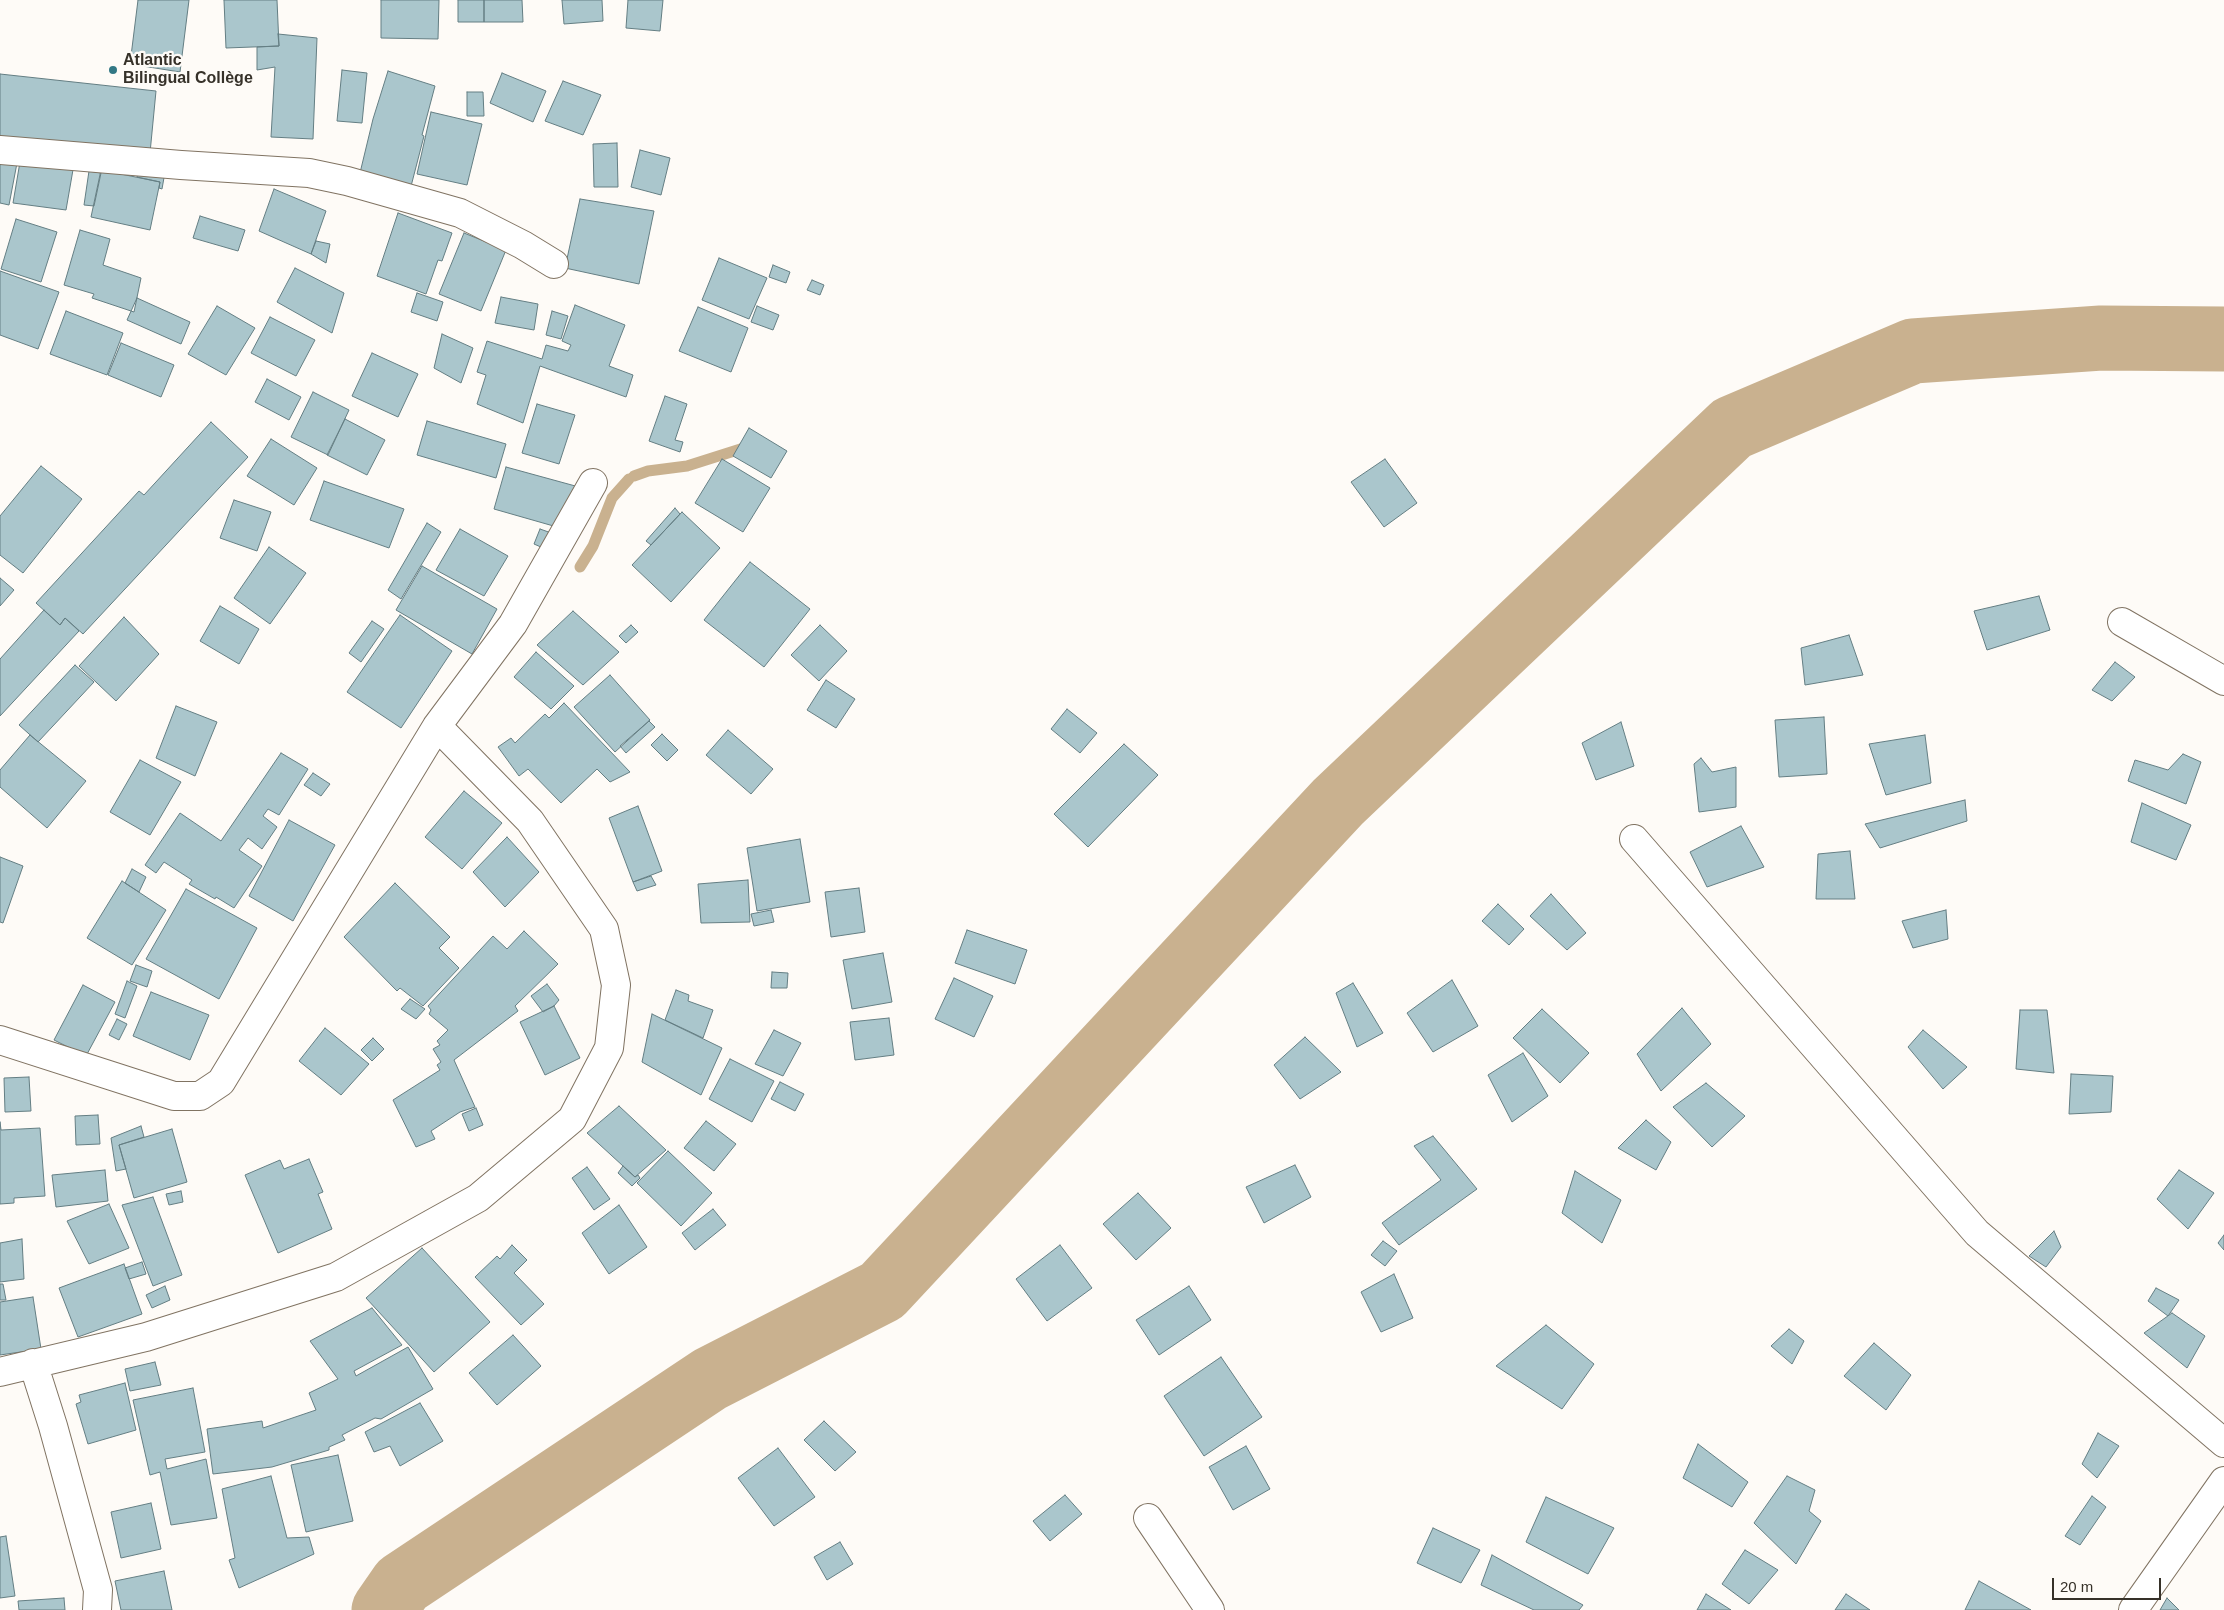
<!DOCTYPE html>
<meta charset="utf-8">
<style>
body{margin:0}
#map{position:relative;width:2224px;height:1610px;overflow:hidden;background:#fefbf7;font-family:Helvetica,sans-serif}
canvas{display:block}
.scale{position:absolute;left:2052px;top:1578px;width:109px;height:22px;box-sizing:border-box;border:2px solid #363129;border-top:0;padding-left:6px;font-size:15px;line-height:18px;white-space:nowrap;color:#363129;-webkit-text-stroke:4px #fefbf7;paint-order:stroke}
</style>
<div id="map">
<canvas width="2224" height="1610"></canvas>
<div class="scale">20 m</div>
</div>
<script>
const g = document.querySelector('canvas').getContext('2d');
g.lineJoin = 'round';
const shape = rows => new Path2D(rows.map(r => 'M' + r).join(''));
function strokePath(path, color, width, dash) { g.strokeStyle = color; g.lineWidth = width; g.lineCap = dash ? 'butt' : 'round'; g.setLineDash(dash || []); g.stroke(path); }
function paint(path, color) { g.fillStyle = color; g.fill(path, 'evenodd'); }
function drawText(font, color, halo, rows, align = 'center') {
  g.font = font + ' Helvetica,sans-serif'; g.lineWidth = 4.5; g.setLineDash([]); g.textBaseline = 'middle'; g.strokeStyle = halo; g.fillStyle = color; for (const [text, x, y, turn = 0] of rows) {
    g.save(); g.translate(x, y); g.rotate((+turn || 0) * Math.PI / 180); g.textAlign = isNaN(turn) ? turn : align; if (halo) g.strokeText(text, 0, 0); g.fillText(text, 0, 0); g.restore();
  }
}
const stream = shape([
 [634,476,648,471,687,466,750,446],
 [580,567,593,546,612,498,629,479]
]);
const river = shape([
 [384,1610,402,1584,710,1379,882,1291,1338,802,1732,428,1913,351,2101,338,2224,339]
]);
const building = shape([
 [138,0,189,0,180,72,130,64,138,0],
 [224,0,277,0,279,46,226,48,224,0],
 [381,0,439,0,438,39,381,38,381,0],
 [458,0,484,0,484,22,458,22,458,0],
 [484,0,522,0,523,22,484,22,484,0],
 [562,0,602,0,603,21,564,24,562,0],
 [628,0,663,0,660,31,626,28,628,0],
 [278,34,317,38,313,139,271,137,275,67,257,70,257,47,279,46,278,34],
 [342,70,367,73,362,123,337,121,342,70],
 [388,71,435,86,422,135,424,136,409,194,359,177,373,119,388,71],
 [502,73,546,91,533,122,490,103,502,73],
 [0,74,156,91,150,153,0,137,0,74],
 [563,81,601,95,583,135,545,121,563,81],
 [467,92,483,92,484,116,467,116,467,92],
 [431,112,482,124,467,185,417,174,431,112],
 [617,143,618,187,594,187,593,144,617,143],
 [640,150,670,158,661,195,631,187,640,150],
 [21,156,74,164,66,210,13,203,21,156],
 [0,160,17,163,9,205,0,203,0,160],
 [138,166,165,172,162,189,159,188,160,182,137,177,138,166],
 [101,170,160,182,150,230,91,217,101,170],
 [89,171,101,173,94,206,84,205,89,171],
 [274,189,326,211,311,254,259,231,274,189],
 [580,199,654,211,639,284,565,268,580,199],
 [398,213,452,233,442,261,438,260,426,294,377,276,398,213],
 [200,216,245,230,238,251,193,238,200,216],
 [16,219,57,232,41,282,1,269,16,219],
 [80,230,110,239,103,265,141,278,134,312,92,298,94,294,64,285,80,230],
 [464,233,506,250,481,311,439,294,464,233],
 [316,241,330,244,326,263,311,254,316,241],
 [719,258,767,278,749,319,702,300,719,258],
 [773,265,790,272,786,283,769,277,773,265],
 [295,268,344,293,332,333,277,302,295,268],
 [0,271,59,292,38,349,0,335,0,271],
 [812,280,824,285,820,295,807,290,812,280],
 [417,293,443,302,437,321,411,312,417,293],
 [501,297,538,304,534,330,495,323,501,297],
 [137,298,190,322,181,344,127,320,137,298],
 [575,305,625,325,609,366,633,375,626,397,540,366,523,423,477,404,486,375,477,372,487,341,542,359,546,345,568,351,571,345,562,341,575,305],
 [217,306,255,328,226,375,188,354,217,306],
 [757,306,779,315,773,330,751,322,757,306],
 [698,307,748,328,731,372,679,351,698,307],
 [66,311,123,333,107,375,50,354,66,311],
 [552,311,568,316,561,339,546,335,552,311],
 [270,317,315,340,296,376,251,353,270,317],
 [442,334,473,348,461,383,434,368,442,334],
 [121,343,174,365,161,397,108,375,121,343],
 [372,353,418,374,398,417,352,396,372,353],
 [267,379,301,397,289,420,255,402,267,379],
 [313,392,349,410,328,455,291,437,313,392],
 [665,396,687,404,675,440,683,442,680,452,649,441,665,396],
 [537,404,575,415,559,464,522,453,537,404],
 [345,419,385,440,367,475,327,455,345,419],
 [427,421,506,444,496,478,417,455,427,421],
 [211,422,248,457,83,634,65,618,60,625,36,603,139,491,144,495,211,422],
 [749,428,787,451,771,478,733,456,749,428],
 [271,439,317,468,294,505,247,476,271,439],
 [722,459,770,488,743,532,695,503,722,459],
 [1385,459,1417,503,1384,527,1351,482,1385,459],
 [41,466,82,499,23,573,0,555,0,516,41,466],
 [506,467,579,487,564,529,494,509,506,467],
 [324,481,404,509,389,548,310,520,324,481],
 [234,500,271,512,257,551,220,538,234,500],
 [675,508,680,514,651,545,646,541,675,508],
 [682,512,720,548,671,602,632,565,682,512],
 [427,523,441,532,401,599,388,590,427,523],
 [460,529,508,556,484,596,436,570,460,529],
 [540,529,557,535,550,551,534,544,540,529],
 [269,547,306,573,270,624,234,598,269,547],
 [750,562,810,609,764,667,704,620,750,562],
 [422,566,497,609,472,654,396,610,422,566],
 [0,578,14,590,0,606,0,578],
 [2039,596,2050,630,1987,650,1974,611,2039,596],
 [220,606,259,629,239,664,200,641,220,606],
 [44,610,60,625,65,618,79,631,0,716,0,659,44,610],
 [573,611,619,652,583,685,537,645,573,611],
 [400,615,452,651,401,728,347,692,400,615],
 [124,617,159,654,116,701,79,666,124,617],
 [372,621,384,629,361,662,349,653,372,621],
 [631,625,638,632,626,643,619,636,631,625],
 [820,625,847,651,819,681,791,655,820,625],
 [1849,635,1863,675,1805,685,1801,648,1849,635],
 [536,652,574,686,551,709,514,677,536,652],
 [2115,662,2135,677,2112,701,2092,690,2115,662],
 [75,665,94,682,38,742,19,725,75,665],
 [610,675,650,720,615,752,574,707,610,675],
 [826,680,855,699,836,728,807,710,826,680],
 [564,703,630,772,610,782,597,769,561,803,528,769,519,776,498,747,511,738,515,743,545,714,549,718,564,703],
 [176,706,217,722,195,776,156,758,176,706],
 [1067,709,1097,733,1080,753,1051,729,1067,709],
 [1824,717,1827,774,1779,777,1775,720,1824,717],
 [649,721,655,727,626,753,620,746,649,721],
 [1621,722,1634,766,1596,780,1582,743,1621,722],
 [728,730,773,769,751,794,706,755,728,730],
 [662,734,678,750,667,761,651,745,662,734],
 [30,735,86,781,47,828,0,787,0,770,30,735],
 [1925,735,1931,783,1886,795,1869,744,1925,735],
 [1124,744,1158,775,1088,847,1054,814,1124,744],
 [281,753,308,769,279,815,268,809,263,816,277,827,262,849,248,838,239,850,262,866,234,908,216,897,215,899,189,884,192,880,164,862,156,873,145,865,180,813,221,841,281,753],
 [2183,754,2201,762,2186,804,2128,781,2135,760,2168,770,2183,754],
 [1701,758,1712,772,1736,767,1736,807,1699,812,1694,764,1701,758],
 [140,760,181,782,150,835,110,812,140,760],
 [313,773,330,784,321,796,304,785,313,773],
 [464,791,502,823,462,869,425,837,464,791],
 [1965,800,1967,821,1880,848,1865,824,1965,800],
 [2142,803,2191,825,2176,860,2131,842,2142,803],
 [638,806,662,871,633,882,609,818,638,806],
 [289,820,335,845,293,921,249,896,289,820],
 [1741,826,1764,867,1707,887,1690,852,1741,826],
 [507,837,539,872,505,907,473,872,507,837],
 [800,839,810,902,757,911,747,848,800,839],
 [1850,851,1855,899,1816,899,1818,854,1850,851],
 [0,857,23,866,3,923,0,922,0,857],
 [132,869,146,877,139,892,125,883,132,869],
 [651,876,656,885,637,891,633,882,651,876],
 [748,880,750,922,701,923,698,884,748,880],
 [122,881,166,910,132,965,87,938,122,881],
 [395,883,450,937,439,948,459,968,423,1006,400,988,397,991,344,937,395,883],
 [859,888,865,932,831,937,825,892,859,888],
 [186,889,257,928,219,999,146,959,186,889],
 [1551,894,1586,933,1567,950,1530,916,1551,894],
 [1498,904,1524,929,1509,945,1482,921,1498,904],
 [771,910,774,922,754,926,751,914,771,910],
 [1946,910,1948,939,1913,948,1902,921,1946,910],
 [967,930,1027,950,1015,984,955,963,967,930],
 [524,931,558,964,515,1006,518,1011,454,1060,475,1107,460,1112,431,1131,435,1139,416,1147,393,1100,440,1070,437,1065,441,1062,433,1049,440,1045,437,1041,448,1030,429,1014,431,1010,428,1006,493,936,507,949,524,931],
 [883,953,892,1002,852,1009,843,960,883,953],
 [136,965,152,971,147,987,130,981,136,965],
 [772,972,788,973,787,988,771,988,772,972],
 [954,978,993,996,974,1037,935,1019,954,978],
 [1452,980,1478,1026,1433,1052,1407,1013,1452,980],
 [127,981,137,986,125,1018,115,1014,127,981],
 [1353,983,1383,1033,1357,1047,1336,993,1353,983],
 [547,984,559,1000,554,1006,543,1012,531,996,547,984],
 [83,985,115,1002,86,1056,54,1040,83,985],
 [676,990,689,995,688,1001,713,1010,703,1038,665,1020,676,990],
 [151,992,209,1015,190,1060,133,1036,151,992],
 [410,999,425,1009,416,1019,401,1009,410,999],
 [554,1006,580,1058,545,1075,520,1022,554,1006],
 [1682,1008,1711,1044,1661,1091,1637,1054,1682,1008],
 [1542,1009,1589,1053,1560,1083,1513,1038,1542,1009],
 [2020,1010,2047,1010,2054,1073,2016,1069,2020,1010],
 [652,1014,722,1048,701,1095,642,1062,652,1014],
 [889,1018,894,1055,855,1060,850,1022,889,1018],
 [117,1019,127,1024,119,1040,109,1035,117,1019],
 [325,1028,369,1064,341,1095,299,1061,325,1028],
 [774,1030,801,1043,783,1076,755,1064,774,1030],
 [1923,1030,1967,1067,1943,1089,1908,1047,1923,1030],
 [1305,1037,1341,1072,1300,1099,1274,1065,1305,1037],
 [373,1038,384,1049,372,1061,361,1050,373,1038],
 [1523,1053,1548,1096,1512,1122,1488,1075,1523,1053],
 [730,1059,774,1081,752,1122,709,1099,730,1059],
 [2071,1074,2113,1076,2111,1112,2069,1114,2071,1074],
 [29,1077,31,1111,5,1112,4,1078,29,1077],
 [780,1082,804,1094,795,1111,771,1099,780,1082],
 [1706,1083,1745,1116,1712,1147,1673,1107,1706,1083],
 [619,1106,666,1150,635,1177,587,1133,619,1106],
 [476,1108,483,1125,469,1131,462,1114,476,1108],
 [98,1115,100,1144,76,1145,75,1116,98,1115],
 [1646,1120,1671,1142,1656,1170,1618,1148,1646,1120],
 [706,1121,736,1144,714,1171,684,1148,706,1121],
 [0,1122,1,1130,40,1128,45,1196,14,1198,14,1203,0,1204,0,1122],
 [141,1126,144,1137,119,1145,126,1169,116,1171,111,1138,141,1126],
 [172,1129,187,1182,134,1198,119,1145,172,1129],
 [1433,1136,1477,1189,1399,1245,1382,1223,1441,1180,1414,1146,1433,1136],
 [668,1151,712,1193,681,1226,637,1183,668,1151],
 [309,1159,323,1192,318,1194,332,1229,278,1253,245,1175,280,1160,284,1169,309,1159],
 [1295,1165,1311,1197,1264,1223,1246,1187,1295,1165],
 [623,1166,635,1177,638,1175,640,1178,632,1186,618,1173,623,1166],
 [587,1167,610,1199,594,1210,572,1178,587,1167],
 [105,1170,108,1201,56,1207,52,1175,105,1170],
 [2179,1170,2214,1193,2188,1229,2157,1199,2179,1170],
 [1575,1171,1621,1200,1602,1243,1562,1213,1575,1171],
 [181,1191,183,1202,169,1205,166,1194,181,1191],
 [1138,1193,1171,1228,1136,1260,1103,1224,1138,1193],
 [153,1197,182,1275,153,1286,122,1205,153,1197],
 [109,1204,129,1248,89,1264,67,1221,109,1204],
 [619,1205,647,1247,609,1274,582,1233,619,1205],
 [713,1209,726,1225,695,1250,682,1233,713,1209],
 [2054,1231,2061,1247,2046,1267,2029,1256,2054,1231],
 [2224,1235,2224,1250,2218,1243,2224,1235],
 [22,1239,24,1279,0,1282,0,1243,22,1239],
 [1383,1241,1397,1251,1385,1266,1371,1255,1383,1241],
 [512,1245,527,1260,514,1273,544,1304,521,1325,475,1277,497,1256,500,1259,512,1245],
 [1060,1245,1092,1288,1047,1321,1016,1279,1060,1245],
 [422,1248,490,1322,434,1372,366,1298,422,1248],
 [142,1262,146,1274,129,1279,125,1268,142,1262],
 [124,1264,142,1314,78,1337,59,1288,124,1264],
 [1394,1274,1413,1318,1381,1332,1361,1292,1394,1274],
 [0,1284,3,1284,6,1300,0,1300,0,1284],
 [165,1286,170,1300,152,1308,146,1295,165,1286],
 [1189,1286,1211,1320,1159,1355,1136,1320,1189,1286],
 [2156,1288,2179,1300,2168,1316,2148,1301,2156,1288],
 [33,1297,41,1349,0,1355,0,1302,33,1297],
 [372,1308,402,1345,354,1371,356,1376,408,1347,433,1389,381,1419,375,1418,342,1435,345,1440,329,1447,329,1450,272,1467,213,1474,207,1429,262,1421,263,1428,316,1410,309,1393,338,1379,310,1341,372,1308],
 [2172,1313,2205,1336,2187,1368,2144,1333,2172,1313],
 [1546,1325,1594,1364,1562,1409,1496,1366,1546,1325],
 [1789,1329,1804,1341,1792,1364,1771,1346,1789,1329],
 [513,1335,541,1366,497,1405,469,1373,513,1335],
 [1874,1343,1911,1375,1886,1410,1844,1376,1874,1343],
 [1221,1357,1262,1417,1204,1456,1164,1396,1221,1357],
 [155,1362,161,1385,130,1391,125,1369,155,1362],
 [125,1383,136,1430,88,1444,76,1404,81,1402,79,1395,125,1383],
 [193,1388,205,1452,165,1459,167,1469,206,1459,217,1518,171,1525,160,1472,150,1475,133,1400,193,1388],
 [420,1403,443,1441,400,1466,390,1446,374,1452,365,1432,420,1403],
 [824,1421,856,1452,835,1471,804,1440,824,1421],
 [2098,1433,2119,1446,2097,1478,2082,1464,2098,1433],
 [1698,1444,1748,1482,1732,1507,1683,1478,1698,1444],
 [1246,1446,1270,1489,1233,1510,1209,1467,1246,1446],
 [778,1448,815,1497,774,1526,738,1478,778,1448],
 [338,1455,353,1521,306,1532,291,1465,338,1455],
 [271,1476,287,1538,309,1537,314,1554,239,1588,229,1560,235,1558,222,1489,271,1476],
 [1787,1476,1815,1490,1809,1511,1821,1521,1796,1564,1754,1523,1787,1476],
 [1065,1495,1082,1514,1050,1541,1033,1521,1065,1495],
 [2092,1496,2106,1507,2080,1545,2065,1536,2092,1496],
 [1546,1497,1614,1528,1588,1574,1526,1542,1546,1497],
 [151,1503,161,1549,121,1558,111,1512,151,1503],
 [1433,1528,1480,1550,1461,1583,1417,1563,1433,1528],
 [6,1536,15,1596,0,1598,0,1537,6,1536],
 [840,1542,853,1564,827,1580,814,1557,840,1542],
 [1745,1550,1778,1570,1749,1604,1722,1584,1745,1550],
 [1492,1555,1583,1605,1579,1610,1534,1610,1481,1585,1492,1555],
 [164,1571,172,1610,121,1610,115,1581,164,1571],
 [1979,1581,2031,1610,1965,1610,1979,1581],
 [1706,1594,1731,1610,1697,1610,1706,1594],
 [1846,1594,1870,1610,1835,1610,1846,1594],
 [64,1598,65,1610,19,1610,18,1601,64,1598],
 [2167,1598,2179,1610,2160,1610,2167,1598]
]);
const minor = shape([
 [0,150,181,165,309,173,347,181,460,213,523,245,554,264],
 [2122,622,2224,681],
 [1634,839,1977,1233,2224,1443],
 [0,1040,174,1096,200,1096,221,1082,437,726,513,624,593,483],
 [33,1363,53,1426,98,1590,97,1610],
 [0,1372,146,1337,336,1277,478,1198,572,1119,609,1048,616,985,604,929,530,821,437,726],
 [1148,1518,1210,1610],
 [2133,1610,2224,1481]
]);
const markers = [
 [113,70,5,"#327885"]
];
const poiNames = [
 ["Atlantic",123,61],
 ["Bilingual Collège",123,79]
];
strokePath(stream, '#c9b18f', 11);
strokePath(river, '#c9b18f', 65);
paint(building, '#aac6cc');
strokePath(building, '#647e83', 1);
strokePath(minor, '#807362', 30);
strokePath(minor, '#fff', 28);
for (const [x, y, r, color] of markers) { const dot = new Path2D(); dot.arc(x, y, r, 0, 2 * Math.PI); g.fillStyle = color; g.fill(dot); strokePath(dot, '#fefbf7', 2); }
drawText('bold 16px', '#363129', '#fefbf7', poiNames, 'left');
</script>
